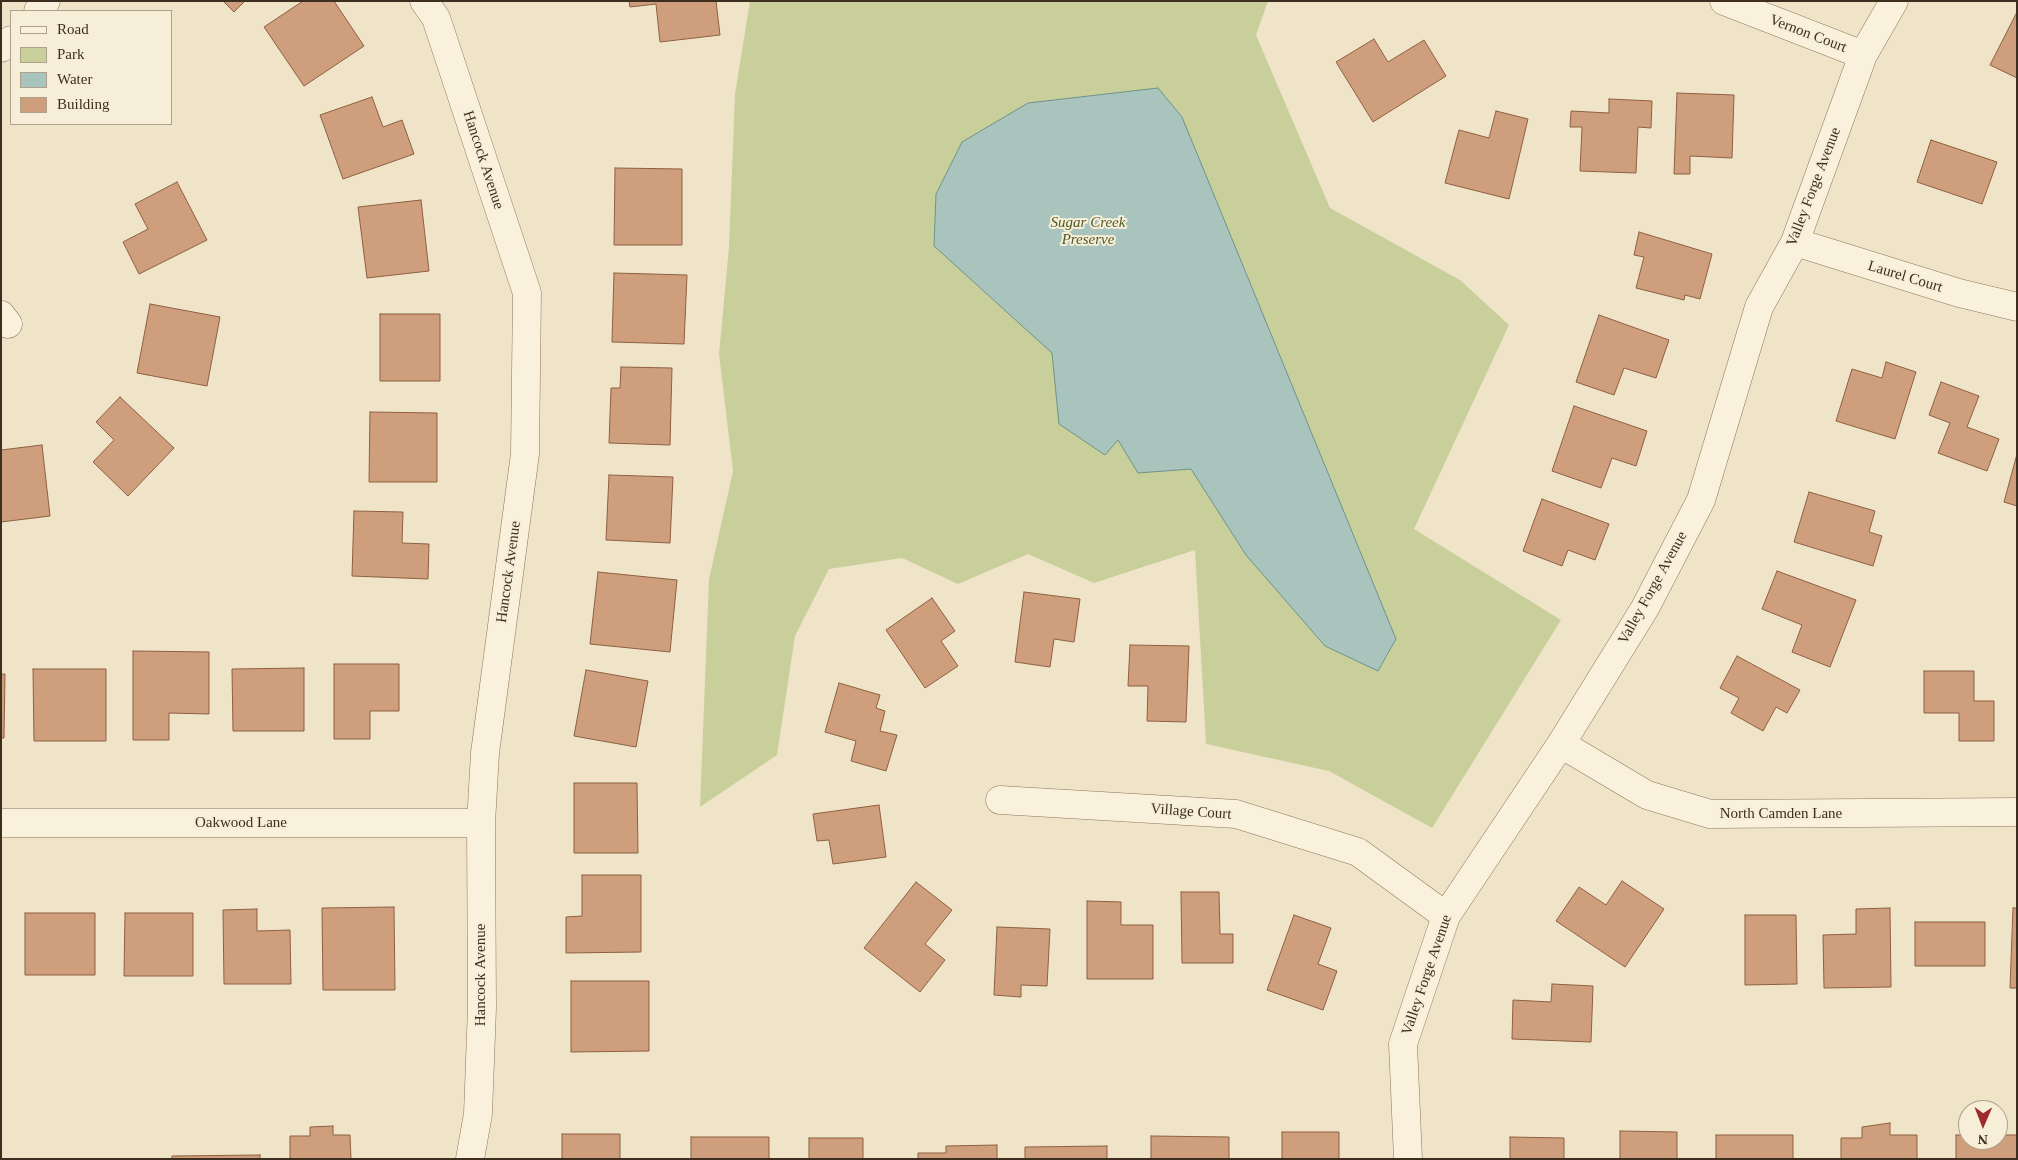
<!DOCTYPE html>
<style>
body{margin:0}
#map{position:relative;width:2018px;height:1160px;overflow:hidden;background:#f0e4c8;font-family:"Times New Roman",serif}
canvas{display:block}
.frame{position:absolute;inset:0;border:2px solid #3d2e20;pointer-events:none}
.legend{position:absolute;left:10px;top:10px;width:162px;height:115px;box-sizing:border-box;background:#f7eed8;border:1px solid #ada18e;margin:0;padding:6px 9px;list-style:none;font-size:15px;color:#3d2e20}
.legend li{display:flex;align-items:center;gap:10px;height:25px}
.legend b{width:25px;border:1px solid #ada18e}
.north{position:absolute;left:1958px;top:1100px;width:50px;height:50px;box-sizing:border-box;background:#f7eed8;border:1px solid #ada18e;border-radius:50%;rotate:181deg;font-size:14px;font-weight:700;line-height:20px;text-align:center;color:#3d2e20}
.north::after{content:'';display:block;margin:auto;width:18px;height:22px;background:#9e2a2b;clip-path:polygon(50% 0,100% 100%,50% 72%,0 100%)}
</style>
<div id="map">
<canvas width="2018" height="1160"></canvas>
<div class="frame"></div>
<ul class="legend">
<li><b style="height:6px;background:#faf1dc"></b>Road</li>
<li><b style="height:14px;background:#c9cf9b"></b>Park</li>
<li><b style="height:14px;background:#a9c4bc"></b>Water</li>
<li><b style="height:14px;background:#cf9f7d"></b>Building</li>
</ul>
<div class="north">N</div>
</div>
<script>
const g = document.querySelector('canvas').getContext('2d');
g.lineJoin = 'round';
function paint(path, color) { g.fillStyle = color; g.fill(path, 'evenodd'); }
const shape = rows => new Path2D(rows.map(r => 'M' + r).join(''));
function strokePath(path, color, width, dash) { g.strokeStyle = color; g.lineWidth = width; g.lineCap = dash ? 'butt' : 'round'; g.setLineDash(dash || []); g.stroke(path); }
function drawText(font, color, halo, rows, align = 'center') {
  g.font = font + ' "Times New Roman",serif'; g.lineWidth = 4; g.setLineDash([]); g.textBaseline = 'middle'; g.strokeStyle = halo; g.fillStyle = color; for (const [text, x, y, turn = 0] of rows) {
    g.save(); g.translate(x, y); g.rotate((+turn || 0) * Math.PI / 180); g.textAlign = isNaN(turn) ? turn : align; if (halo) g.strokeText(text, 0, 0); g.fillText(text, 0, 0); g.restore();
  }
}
const green = shape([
 [750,1,1268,1,1256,35,1330,208,1460,280,1509,325,1414,529,1561,620,1432,828,1329,771,1206,744,1195,550,1094,583,1028,554,958,584,902,558,829,569,795,636,777,755,700,807,709,579,733,471,719,354,729,247,735,94]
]);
const water = shape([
 [1158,88,1182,117,1396,639,1378,671,1325,646,1246,555,1191,469,1138,473,1118,440,1105,455,1059,424,1052,353,934,246,936,194,962,142,1028,103,1158,88]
]);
const building = shape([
 [223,1,245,1,234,12,223,1],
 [303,1,334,1,364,46,304,86,264,27,303,1],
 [629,1,716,1,720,35,660,42,656,4,630,7,629,1],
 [2017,12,2017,78,1990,65,2017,12],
 [1374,39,1388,62,1424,40,1446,76,1373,122,1336,62,1374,39],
 [1677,93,1734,95,1732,158,1690,156,1690,174,1674,174,1677,93],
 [372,97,383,127,402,120,414,154,343,179,320,115,372,97],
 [1609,99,1652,101,1651,128,1638,127,1636,173,1580,171,1582,127,1570,127,1571,111,1609,113,1609,99],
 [1496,111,1528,119,1509,199,1445,183,1459,130,1489,138,1496,111],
 [1931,140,1997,162,1982,204,1917,182,1931,140],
 [615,168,682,169,682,245,614,245,615,168],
 [177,182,207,240,139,274,123,242,148,229,135,204,177,182],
 [421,200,429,271,367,278,358,207,421,200],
 [1639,232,1712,254,1700,299,1685,295,1684,300,1636,288,1644,257,1634,255,1639,232],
 [614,273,687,275,684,344,612,342,614,273],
 [150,304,220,317,207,386,137,373,150,304],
 [380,314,440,314,440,381,380,381,380,314],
 [1599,315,1669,340,1656,378,1624,368,1614,395,1576,382,1599,315],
 [1886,362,1916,372,1895,439,1836,421,1852,369,1882,378,1886,362],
 [621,367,672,368,670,445,609,443,611,388,620,388,621,367],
 [1941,382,1979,396,1967,427,1999,439,1987,471,1938,453,1950,423,1929,415,1941,382],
 [120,397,174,448,128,496,93,462,114,440,96,422,120,397],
 [1574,406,1647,431,1636,466,1612,458,1601,488,1552,471,1574,406],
 [370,412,437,413,437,482,369,482,370,412],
 [42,445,50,516,1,522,1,450,42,445],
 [2017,454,2017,506,2004,502,2017,454],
 [609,475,673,477,670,543,606,540,609,475],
 [1809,492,1875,511,1869,532,1882,536,1873,566,1794,542,1809,492],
 [1542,499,1609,524,1595,560,1568,550,1562,566,1523,551,1542,499],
 [354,511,403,512,402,543,429,544,428,579,352,576,354,511],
 [1777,571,1856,600,1830,667,1792,652,1802,625,1762,609,1777,571],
 [598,572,677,580,670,652,590,644,598,572],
 [1024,592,1080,599,1074,642,1054,639,1050,667,1015,662,1024,592],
 [932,598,955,631,941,641,958,666,925,688,886,630,932,598],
 [1130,645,1189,646,1186,722,1147,721,1148,686,1128,686,1130,645],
 [133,651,209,652,209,714,169,713,169,740,133,740,133,651],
 [1737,656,1800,690,1787,713,1776,707,1763,731,1731,713,1739,698,1720,688,1737,656],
 [334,664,399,664,399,711,370,711,370,739,334,739,334,664],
 [304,668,304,731,233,731,232,669,304,668],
 [33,669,106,669,106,741,34,741,33,669],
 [586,670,648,681,636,747,574,736,586,670],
 [1924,671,1974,671,1974,701,1994,701,1994,741,1959,741,1959,713,1924,713,1924,671],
 [1,674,5,674,4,738,1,738,1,674],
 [839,683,880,695,876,708,885,711,880,731,897,735,886,771,851,761,856,741,825,732,839,683],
 [574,783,637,783,638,853,574,853,574,783],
 [879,805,886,857,833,864,829,840,817,841,813,814,879,805],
 [582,875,641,875,641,952,566,953,566,917,582,916,582,875],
 [1622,881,1664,909,1625,967,1556,921,1579,887,1606,905,1622,881],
 [916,882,952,910,925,944,945,960,920,992,864,948,916,882],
 [1181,892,1219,892,1220,934,1233,934,1233,963,1182,963,1181,892],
 [1087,901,1121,902,1121,925,1153,925,1153,979,1087,979,1087,901],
 [394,907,395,990,323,990,322,908,394,907],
 [1890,908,1891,987,1824,988,1823,935,1856,934,1856,909,1890,908],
 [2013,908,2017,908,2017,988,2010,988,2013,908],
 [257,909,257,931,290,930,291,984,224,984,223,910,257,909],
 [25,913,95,913,95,975,25,975,25,913],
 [125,913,193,913,193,976,124,976,125,913],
 [1294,915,1331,928,1318,964,1337,971,1323,1010,1267,990,1294,915],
 [1745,915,1796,915,1797,984,1745,985,1745,915],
 [1915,922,1985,922,1985,966,1915,966,1915,922],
 [997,927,1050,929,1047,986,1021,985,1021,997,994,995,997,927],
 [571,981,649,981,649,1051,571,1052,571,981],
 [1552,984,1593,986,1591,1042,1512,1039,1513,1000,1551,1002,1552,984],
 [1890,1123,1890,1135,1917,1135,1917,1159,1841,1159,1841,1138,1862,1138,1862,1127,1890,1123],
 [333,1126,333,1135,350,1135,351,1159,290,1159,290,1136,310,1136,310,1127,333,1126],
 [1620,1131,1677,1132,1677,1159,1620,1159,1620,1131],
 [1282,1132,1339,1132,1339,1159,1282,1159,1282,1132],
 [562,1134,620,1134,620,1159,562,1159,562,1134],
 [1716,1135,1793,1135,1793,1159,1716,1159,1716,1135],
 [1956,1135,1968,1135,1968,1140,1998,1140,1998,1135,2017,1135,2017,1159,1956,1159,1956,1135],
 [1151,1136,1229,1137,1229,1159,1151,1159,1151,1136],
 [691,1137,769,1137,769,1159,691,1159,691,1137],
 [1510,1137,1564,1138,1564,1159,1510,1159,1510,1137],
 [809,1138,863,1138,863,1159,809,1159,809,1138],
 [997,1145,997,1159,918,1159,918,1153,946,1153,946,1146,997,1145],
 [1107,1146,1107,1159,1025,1159,1025,1147,1107,1146],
 [260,1155,260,1159,172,1159,172,1156,260,1155]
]);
const minor = shape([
 [424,1,436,18,527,293,525,454,485,753,481,823,482,1008,478,1114,470,1159],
 [1724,1,1863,55],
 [38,11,46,1],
 [1,48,11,40],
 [1795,242,1959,293,2017,307],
 [1,315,8,324],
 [1561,744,1647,795,1710,814,2017,812],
 [1000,800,1236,814,1358,852,1446,916],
 [1,823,481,823],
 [1408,1159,1403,1044,1446,916,1561,744,1645,608,1701,500,1759,307,1795,242,1863,55,1894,1]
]);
const streetNames = [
 ["Vernon Court",1808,34,21],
 ["Hancock Avenue",483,160,72],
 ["Valley Forge Avenue",1814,187,-69],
 ["Laurel Court",1905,277,17],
 ["Hancock Avenue",509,572,-82],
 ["Valley Forge Avenue",1653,588,-61],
 ["Village Court",1191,812,4],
 ["North Camden Lane",1781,814],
 ["Oakwood Lane",241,823],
 ["Hancock Avenue",481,975,-90],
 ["Valley Forge Avenue",1427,975,-71]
];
const parkNames = [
 ["Sugar Creek",1088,223],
 ["Preserve",1088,240]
];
paint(green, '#c9cf9b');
paint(water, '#a9c4bc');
strokePath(water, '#6f938a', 1);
paint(building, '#cf9f7d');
strokePath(building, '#8d5f41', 1);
strokePath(minor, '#8d765c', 29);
strokePath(minor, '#faf1dc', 28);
drawText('15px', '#3d2e20', '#f7eed8', streetNames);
drawText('italic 15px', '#4d5a26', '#f7eed8', parkNames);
</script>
